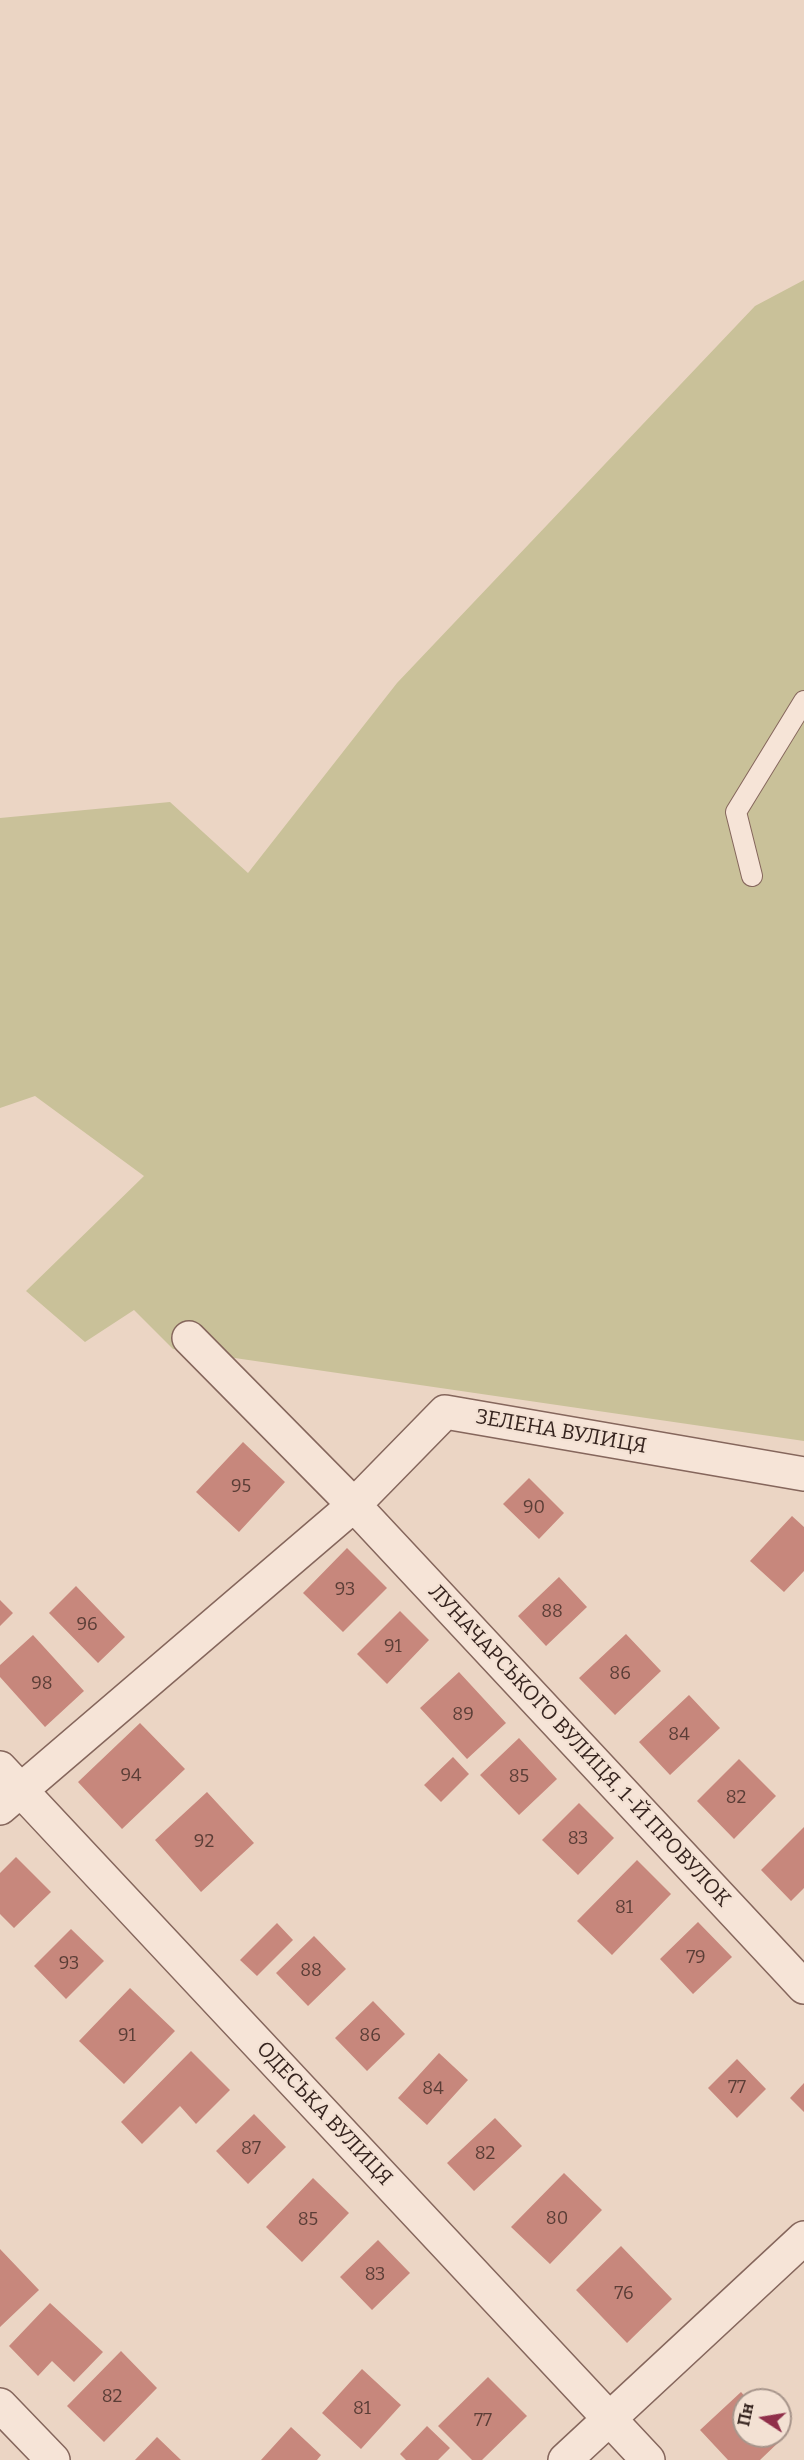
<!DOCTYPE html>
<meta charset="utf-8">
<style>
body{margin:0}
#map{position:relative;width:804px;height:2460px;overflow:hidden;background:#ebd5c4;font-family:Bitter,serif}
canvas{display:block}
.north{position:absolute;left:732px;top:2388px;width:60px;height:60px;box-sizing:border-box;background:#f3e1d3;border:2px solid #a7958b;border-radius:50%;rotate:282deg;font-size:16px;font-weight:700;line-height:24px;text-align:center;color:#36241f}
.north::after{content:'';display:block;margin:auto;width:21px;height:27px;background:#902f4a;clip-path:polygon(50% 0,100% 100%,50% 72%,0 100%)}
</style>
<div id="map">
<canvas width="804" height="2460"></canvas>
<div class="north">Пн</div>
</div>
<script>
const g = document.querySelector('canvas').getContext('2d');
g.lineJoin = 'round';
function paint(path, color) { g.fillStyle = color; g.fill(path, 'evenodd'); }
const shape = rows => new Path2D(rows.map(r => 'M' + r).join(''));
function strokePath(path, color, width, dash) { g.strokeStyle = color; g.lineWidth = width; g.lineCap = dash ? 'butt' : 'round'; g.setLineDash(dash || []); g.stroke(path); }
function drawText(font, color, halo, rows, align = 'center') {
  g.font = font + ' Bitter,serif'; g.lineWidth = 4.5; g.setLineDash([]); g.textBaseline = 'middle'; g.strokeStyle = halo; g.fillStyle = color; for (const [text, x, y, turn = 0] of rows) {
    g.save(); g.translate(x, y); g.rotate((+turn || 0) * Math.PI / 180); g.textAlign = isNaN(turn) ? turn : align; if (halo) g.strokeText(text, 0, 0); g.fillText(text, 0, 0); g.restore();
  }
}
const green = shape([
 [804,280,804,1441,173,1349,134,1310,85,1342,26,1291,144,1176,35,1096,0,1108,0,818,170,802,248,873,397,683,755,306]
]);
const building = shape([
 [243,1442,285,1482,239,1532,196,1492],
 [529,1478,564,1513,539,1539,503,1504],
 [792,1516,804,1527,804,1571,784,1592,750,1561],
 [347,1548,387,1588,343,1632,303,1593],
 [559,1577,587,1607,546,1646,518,1616],
 [76,1586,125,1637,98,1663,49,1613],
 [0,1600,13,1613,0,1626],
 [400,1611,429,1640,387,1684,357,1654],
 [626,1634,661,1671,615,1715,579,1678],
 [33,1635,84,1691,45,1727,0,1677,0,1665],
 [459,1672,506,1723,467,1759,420,1708],
 [689,1695,720,1728,670,1775,639,1742],
 [140,1723,185,1769,122,1829,78,1782],
 [519,1738,557,1779,519,1815,480,1775],
 [453,1757,469,1774,441,1802,424,1785],
 [739,1759,776,1796,734,1839,697,1801],
 [207,1792,254,1843,201,1892,155,1840],
 [579,1803,614,1838,578,1875,542,1840],
 [804,1827,804,1888,791,1901,761,1870],
 [16,1857,51,1892,14,1928,0,1914,0,1873],
 [637,1860,671,1894,612,1955,577,1921],
 [698,1922,732,1957,693,1994,660,1959],
 [277,1923,293,1940,257,1976,240,1960],
 [71,1929,104,1961,66,1999,34,1966],
 [314,1936,346,1969,308,2006,276,1973],
 [130,1988,175,2031,124,2084,79,2041],
 [373,2001,405,2034,367,2071,335,2038],
 [191,2051,230,2090,196,2124,180,2106,142,2144,121,2122],
 [439,2053,468,2080,427,2125,398,2098],
 [737,2059,766,2089,737,2118,708,2088],
 [804,2083,804,2112,790,2098],
 [254,2114,286,2147,248,2184,216,2151],
 [495,2118,522,2146,474,2191,447,2163],
 [564,2173,602,2210,550,2264,511,2227],
 [313,2178,349,2213,302,2262,266,2227],
 [378,2240,410,2273,372,2310,340,2277],
 [621,2246,672,2299,627,2343,576,2290],
 [0,2249,39,2290,0,2327],
 [50,2303,103,2352,74,2382,52,2361,38,2376,9,2346],
 [121,2351,157,2388,104,2442,67,2406],
 [362,2369,401,2405,361,2449,322,2413],
 [488,2377,527,2416,482,2460,472,2460,438,2426],
 [741,2392,748,2400,744,2400,744,2436,780,2436,780,2434,783,2438,760,2460,728,2460,700,2430],
 [427,2426,450,2448,438,2460,406,2460,400,2454],
 [291,2427,321,2455,317,2460,261,2460],
 [157,2437,181,2460,135,2460]
]);
const lane = shape([
 [752,876,736,812,804,701]
]);
const street = shape([
 [189,1338,354,1505,804,1987],
 [0,1768,648,2460],
 [0,1808,354,1505,445,1412,804,1474],
 [0,2405,53,2460],
 [565,2460,804,2238]
]);
const numberNames = [
 ["95",241,1487],
 ["90",534,1508],
 ["93",345,1590],
 ["88",552,1612],
 ["96",87,1625],
 ["91",393,1647],
 ["86",620,1674],
 ["98",42,1684],
 ["89",463,1715],
 ["84",679,1735],
 ["94",131,1776],
 ["85",519,1777],
 ["82",736,1798],
 ["83",578,1839],
 ["92",204,1842],
 ["81",624,1908],
 ["79",696,1958],
 ["93",69,1964],
 ["88",311,1971],
 ["91",127,2036],
 ["86",370,2036],
 ["77",737,2088],
 ["84",433,2089],
 ["87",251,2149],
 ["82",485,2154],
 ["80",557,2219],
 ["85",308,2220],
 ["83",375,2275],
 ["76",624,2294],
 ["82",112,2397],
 ["81",362,2409],
 ["77",483,2421]
];
const streetNames = [
 ["ЗЕЛЕНА ВУЛИЦЯ",561,1432,10],
 ["ЛУНАЧАРСЬКОГО ВУЛИЦЯ, 1-Й ПРОВУЛОК",579,1746,47],
 ["ОДЕСЬКА ВУЛИЦЯ",324,2114,47]
];
paint(green, '#c9c199');
paint(building, '#c7877c');
strokePath(lane, '#85665c', 22);
strokePath(street, '#85665c', 36);
strokePath(lane, '#f6e4d7', 20);
strokePath(street, '#f6e4d7', 33);
drawText('18px', '#5a3d36', null, numberNames);
drawText('21px', '#36241f', '#f3e1d3', streetNames);
</script>
